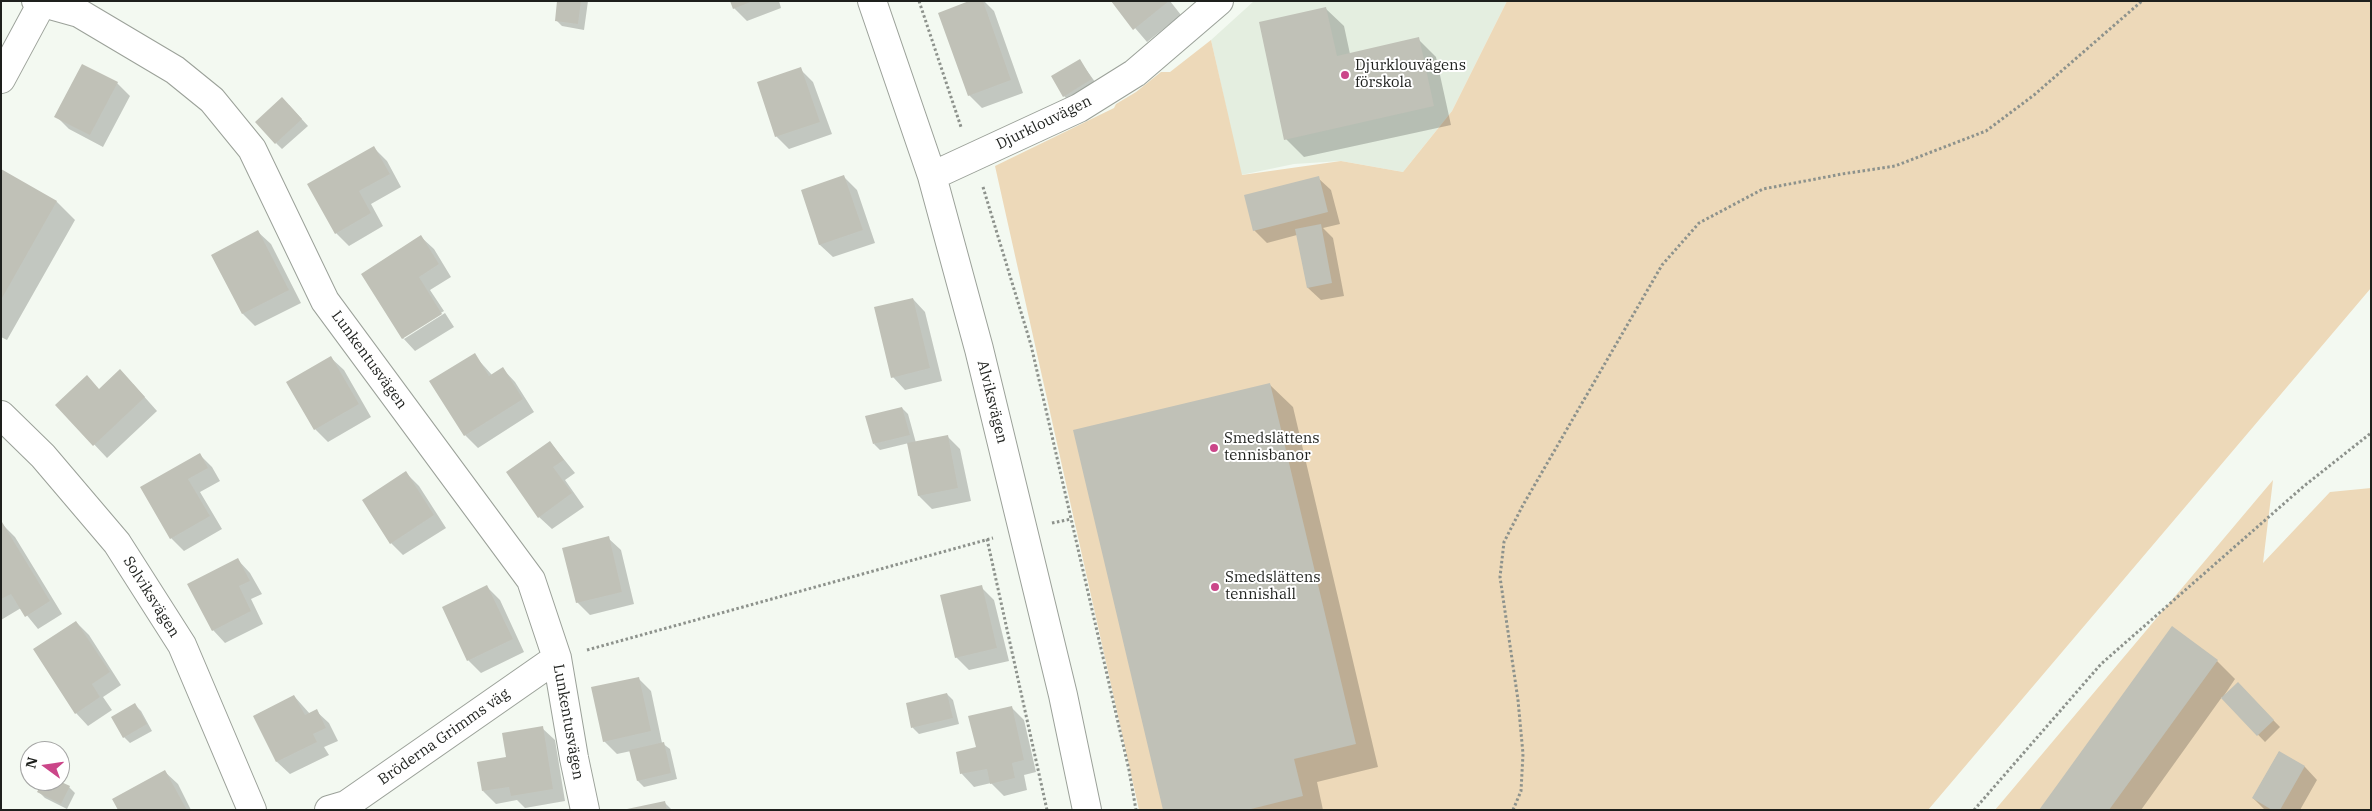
<!DOCTYPE html>
<meta charset="utf-8">
<style>
body{margin:0}
#map{position:relative;width:2372px;height:811px;overflow:hidden;background:#f3f9f1;font-family:"IBM Plex Serif",serif}
canvas{display:block}
.frame{position:absolute;inset:0;border:2px solid #1e201d;pointer-events:none}
.north{position:absolute;left:20px;top:741px;width:50px;height:50px;box-sizing:border-box;background:#fff;border:1px solid #a5a6a5;border-radius:50%;rotate:284deg;font-size:14px;font-weight:700;line-height:20px;text-align:center;color:#1e201d}
.north::after{content:'';display:block;margin:auto;width:18px;height:22px;background:#cb4689;clip-path:polygon(50% 0,100% 100%,50% 72%,0 100%)}
</style>
<div id="map">
<canvas width="2372" height="811"></canvas>
<div class="frame"></div>
<div class="north">N</div>
</div>
<script>
const g = document.querySelector('canvas').getContext('2d');
g.lineJoin = 'round';
function paint(path, color) { g.fillStyle = color; g.fill(path, 'evenodd'); }
const shape = rows => new Path2D(rows.map(r => 'M' + r).join(''));
function strokePath(path, color, width, dash) { g.strokeStyle = color; g.lineWidth = width; g.lineCap = dash ? 'butt' : 'round'; g.setLineDash(dash || []); g.stroke(path); }
function drawText(font, color, halo, rows, align = 'center') {
  g.font = font + ' "IBM Plex Serif",serif'; g.lineWidth = 4; g.setLineDash([]); g.textBaseline = 'middle'; g.strokeStyle = halo; g.fillStyle = color; for (const [text, x, y, turn = 0] of rows) {
    g.save(); g.translate(x, y); g.rotate((+turn || 0) * Math.PI / 180); g.textAlign = isNaN(turn) ? turn : align; if (halo) g.strokeText(text, 0, 0); g.fillText(text, 0, 0); g.restore();
  }
}
const built = shape([
 [1254,1,1507,1,1452,111,1403,172,1341,161,1294,164,1241,175,1211,40]
]);
const green = shape([
 [1507,1,2371,1,2371,288,1928,810,1139,810,995,166,1114,108,1116,104,1136,92,1161,72,1170,72,1211,40,1242,175,1341,161,1403,172,1452,111],
 [2273,480,2263,563,2330,492,2371,488,2371,810,1995,810]
]);
const shadow = shape([
 [559,1,588,1,584,30,562,26,556,20],
 [731,1,779,1,781,8,747,21,734,8],
 [973,1,984,1,994,11,1023,93,982,108,969,95],
 [1112,1,1170,1,1181,15,1147,42],
 [1325,8,1344,26,1350,54,1418,39,1436,57,1451,125,1304,157,1286,139],
 [1080,61,1098,86,1070,102,1064,96],
 [800,69,813,82,832,134,789,149,776,136],
 [117,83,130,96,103,147,69,129,56,116],
 [289,105,308,126,282,149,276,143],
 [374,148,387,161,401,187,371,204,383,226,349,246,336,233],
 [1,170,57,202,75,220,7,340,1,337],
 [844,177,857,190,875,243,833,257,820,245,802,191],
 [1318,178,1331,190,1340,224,1323,228,1333,238,1344,296,1321,300,1308,288,1297,235,1267,243,1254,230],
 [258,232,271,244,301,303,255,326,243,314,212,255],
 [421,237,434,249,451,277,430,290,444,311,404,336,404,339,445,313,454,327,415,351,403,338],
 [913,299,925,312,942,381,905,390,893,377],
 [474,355,492,375,503,369,515,382,534,412,478,448,465,435],
 [331,358,344,370,371,417,328,442,315,429],
 [133,384,157,411,107,458,57,405,100,390],
 [1270,385,1293,407,1378,767,1317,782,1323,810,1165,810],
 [902,408,908,414,916,443,947,436,960,449,971,501,932,509,919,496,909,443,880,450,874,444],
 [550,442,575,473,565,480,584,507,552,529,539,517],
 [199,454,212,467,220,481,200,492,222,529,184,551,171,538,142,488],
 [406,473,419,486,446,528,403,555,391,543],
 [2,524,15,537,62,614,38,629,21,608,1,620],
 [608,538,621,550,634,604,590,615,577,602],
 [238,560,250,573,262,594,251,599,263,624,225,643,213,630],
 [487,587,500,600,524,652,481,673,468,660],
 [981,587,994,600,1009,661,969,670,956,657],
 [76,622,89,635,121,685,103,697,112,710,88,726,76,713],
 [2217,661,2235,679,2223,697,2238,684,2280,727,2265,742,2222,697,2141,810,2040,810],
 [638,678,651,691,662,743,670,749,677,779,644,787,638,781,631,751,617,754,604,741],
 [947,694,953,700,959,724,919,734,913,728,907,704],
 [294,696,310,714,316,711,329,723,338,741,324,747,329,755,290,774,277,762,254,716],
 [135,705,141,711,152,731,130,743,124,737],
 [1011,707,1024,720,1036,772,1024,775,1027,790,1004,796,991,783,974,787,962,774,957,753,977,748],
 [542,728,555,740,565,801,525,808,517,800,496,804,483,791,507,759],
 [2279,752,2305,767,2317,780,2300,810,2265,810,2253,798],
 [165,772,178,784,191,810,119,810],
 [44,781,56,781,69,787,75,793,67,809,45,798,39,792],
 [665,803,672,810,629,810]
]);
const building = shape([
 [557,1,581,1,578,24,555,21],
 [730,1,753,1,733,9],
 [969,1,983,1,1011,80,968,96,938,13],
 [1111,1,1169,1,1133,30],
 [1326,7,1337,56,1419,37,1434,106,1284,140,1259,22],
 [1080,59,1092,79,1063,97,1051,76],
 [82,64,118,82,90,135,54,117],
 [801,67,820,122,775,137,757,82],
 [282,97,302,119,275,144,255,122],
 [374,146,390,174,359,191,371,213,335,234,307,184],
 [1,169,57,201,1,300],
 [844,175,863,230,819,245,801,190],
 [1319,176,1328,212,1253,231,1244,195],
 [1321,224,1332,283,1307,288,1295,229],
 [258,230,289,290,242,314,211,255],
 [421,235,439,264,419,277,442,314,402,339,361,274],
 [913,298,930,368,891,378,874,307],
 [475,353,489,376,503,367,523,399,464,436,429,381],
 [331,356,359,404,314,430,286,382],
 [120,369,145,397,93,446,55,405,87,375,99,389],
 [1270,383,1356,744,1294,759,1303,796,1247,810,1163,810,1073,430],
 [902,407,910,435,873,444,865,416],
 [948,435,958,488,918,496,907,443],
 [550,441,564,460,553,467,572,493,538,518,506,472],
 [200,453,208,468,188,479,210,516,170,539,140,487],
 [406,471,434,515,390,544,362,500],
 [2,522,50,601,25,617,11,594,1,599],
 [609,536,622,592,576,603,562,548],
 [238,558,250,581,239,586,251,611,212,631,187,584],
 [487,585,513,639,467,661,442,607],
 [982,585,997,648,955,658,940,595],
 [76,621,110,672,92,684,100,697,75,714,33,649],
 [2172,626,2218,660,2109,810,2039,810],
 [639,677,651,731,603,742,591,687],
 [2238,682,2274,720,2257,736,2221,698],
 [947,693,953,718,911,728,906,703],
 [294,695,305,715,317,709,326,728,313,734,317,742,276,762,253,716],
 [135,703,147,724,123,738,111,717],
 [1012,706,1024,760,1012,763,1015,778,990,784,987,769,960,774,956,752,976,747,968,716],
 [543,726,553,789,511,796,509,787,482,791,477,762,506,757,502,733],
 [664,742,671,773,637,781,629,750],
 [2279,751,2305,766,2280,810,2272,810,2252,798],
 [165,770,187,810,118,810,112,799],
 [43,781,59,781,70,786,61,804,37,792],
 [665,801,667,810,627,810,627,809]
]);
const path = shape([
 [919,1,961,127],
 [983,187,1031,345,1129,770,1136,810],
 [1052,523,1071,519],
 [987,539,1047,810],
 [587,650,993,538],
 [1513,810,1521,791,1523,754,1518,700,1500,577,1504,542,1523,505,1662,265,1699,223,1763,189,1842,174,1895,166,1986,131,2034,95,2142,1],
 [1974,810,2101,664,2304,486,2371,433]
]);
const minor = shape([
 [36,1,79,13,175,70,212,100,252,149,325,301,531,580,557,658,574,758,585,810],
 [872,1,932,176,979,349,1063,695,1087,810],
 [1,79,43,1],
 [932,176,1079,108,1135,73,1219,1],
 [1,415,43,456,117,543,182,645,252,810],
 [329,810,346,805,557,658]
]);
const markers = [
 [1345,75,5,"#cb4689"],
 [1214,448,5,"#cb4689"],
 [1215,587,5,"#cb4689"]
];
const poiNames = [
 ["Djurklouvägens",1355,66],
 ["förskola",1355,83],
 ["Smedslättens",1224,439],
 ["tennisbanor",1224,456],
 ["Smedslättens",1225,578],
 ["tennishall",1225,595]
];
const streetNames = [
 ["Djurklouvägen",1044,123,-26],
 ["Lunkentusvägen",369,360,54],
 ["Alviksvägen",992,402,76],
 ["Solviksvägen",151,597,58],
 ["Lunkentusvägen",568,722,80],
 ["Bröderna Grimms väg",444,737,-35]
];
paint(built, '#e4eee0');
paint(green, '#edd9b9');
paint(shadow, '#0003');
paint(building, '#c0c1b7');
strokePath(minor, '#9ba199', 30);
strokePath(path, '#8d928c', 3, [2.5, 2.5]);
strokePath(minor, '#fff', 28);
for (const [x, y, r, color] of markers) { const dot = new Path2D(); dot.arc(x, y, r, 0, 2 * Math.PI); g.fillStyle = color; g.fill(dot); strokePath(dot, '#fff', 2); }
drawText('15px', '#1e201d', '#fff', poiNames, 'left');
drawText('15px', '#1e201d', '#fff', streetNames);
</script>
